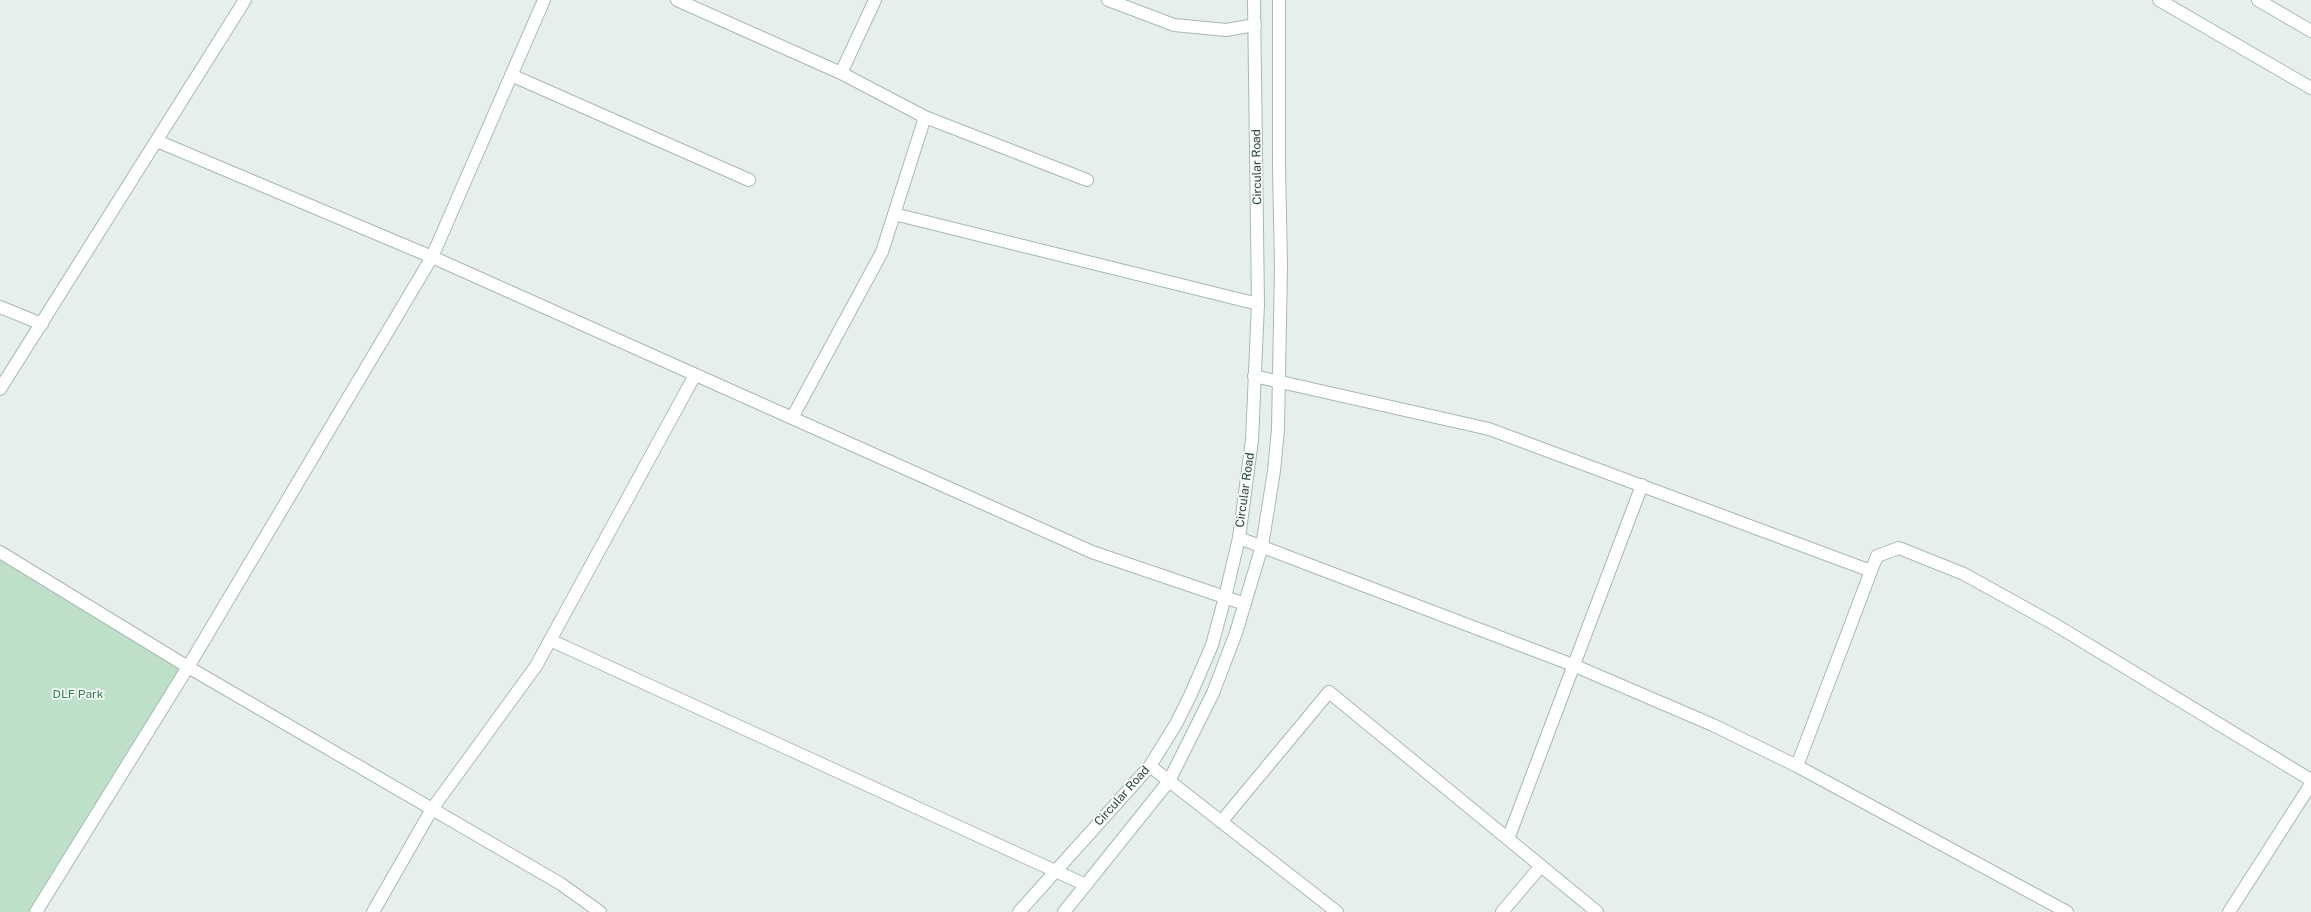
<!DOCTYPE html>
<style>
body{margin:0}
canvas{display:block;background:#e6efeb}
</style>
<canvas width="2311" height="912"></canvas>
<script>
const g = document.querySelector('canvas').getContext('2d');
g.lineJoin = 'round';
function paint(path, color) { g.fillStyle = color; g.fill(path, 'evenodd'); }
const shape = rows => new Path2D(rows.map(r => 'M' + r).join(''));
function strokePath(path, color, width, dash) { g.strokeStyle = color; g.lineWidth = width; g.lineCap = dash ? 'butt' : 'round'; g.setLineDash(dash || []); g.stroke(path); }
function drawText(font, color, halo, rows, align = 'center') {
  g.font = font + ' "Public Sans",sans-serif'; g.lineWidth = 3.5; g.setLineDash([]); g.textBaseline = 'middle'; g.strokeStyle = halo; g.fillStyle = color; for (const [text, x, y, turn = 0] of rows) {
    g.save(); g.translate(x, y); g.rotate((+turn || 0) * Math.PI / 180); g.textAlign = isNaN(turn) ? turn : align; if (halo) g.strokeText(text, 0, 0); g.fillText(text, 0, 0); g.restore();
  }
}
const green = shape([
 [0,557,188,667,34,912,0,912]
]);
const street = shape([
 [677,0,841,73,925,117,1087,180],
 [1108,0,1174,25,1226,30,1255,25],
 [841,73,875,0],
 [511,75,749,180],
 [157,141,432,257,1092,552,1245,604],
 [894,214,1258,304],
 [0,307,42,324],
 [1254,376,1489,429,1871,571,1877,556,1899,548,1964,574,2054,624,2311,780],
 [0,389,245,0],
 [792,418,882,252,925,117],
 [1239,538,1573,665,1713,725,1797,766,2067,912],
 [0,552,188,667,561,884,600,912],
 [550,640,1086,885],
 [1150,766,1337,912],
 [1797,766,1871,571],
 [1221,822,1329,692,1597,912],
 [1508,839,1642,485],
 [36,912,188,667,432,257,544,0],
 [373,912,432,809,536,666,695,375],
 [1502,912,1541,866],
 [2229,912,2311,784]
]);
const secondary = shape([
 [2159,0,2311,88],
 [2258,0,2311,31],
 [1019,912,1150,766,1176,724,1191,694,1212,645,1225,597,1239,538,1252,440,1258,304,1254,0],
 [1064,912,1169,781,1213,693,1236,633,1262,546,1274,471,1278,429,1281,266,1279,167,1279,0]
]);
const streetNames = [
 ["Circular Road",1257,167,-91],
 ["Circular Road",1245,490,-82],
 ["Circular Road",1122,796,-48]
];
const parkNames = [
 ["DLF Park",78,694]
];
paint(green, '#bfe0c8');
strokePath(street, '#a8b8b2', 14);
strokePath(secondary, '#a4bbb3', 14);
strokePath(street, '#fff', 12);
strokePath(secondary, '#fff', 12);
drawText('12px', '#24423a', '#f7fbf9', streetNames);
drawText('12px', '#2d7a4b', '#f7fbf9', parkNames);
</script>
